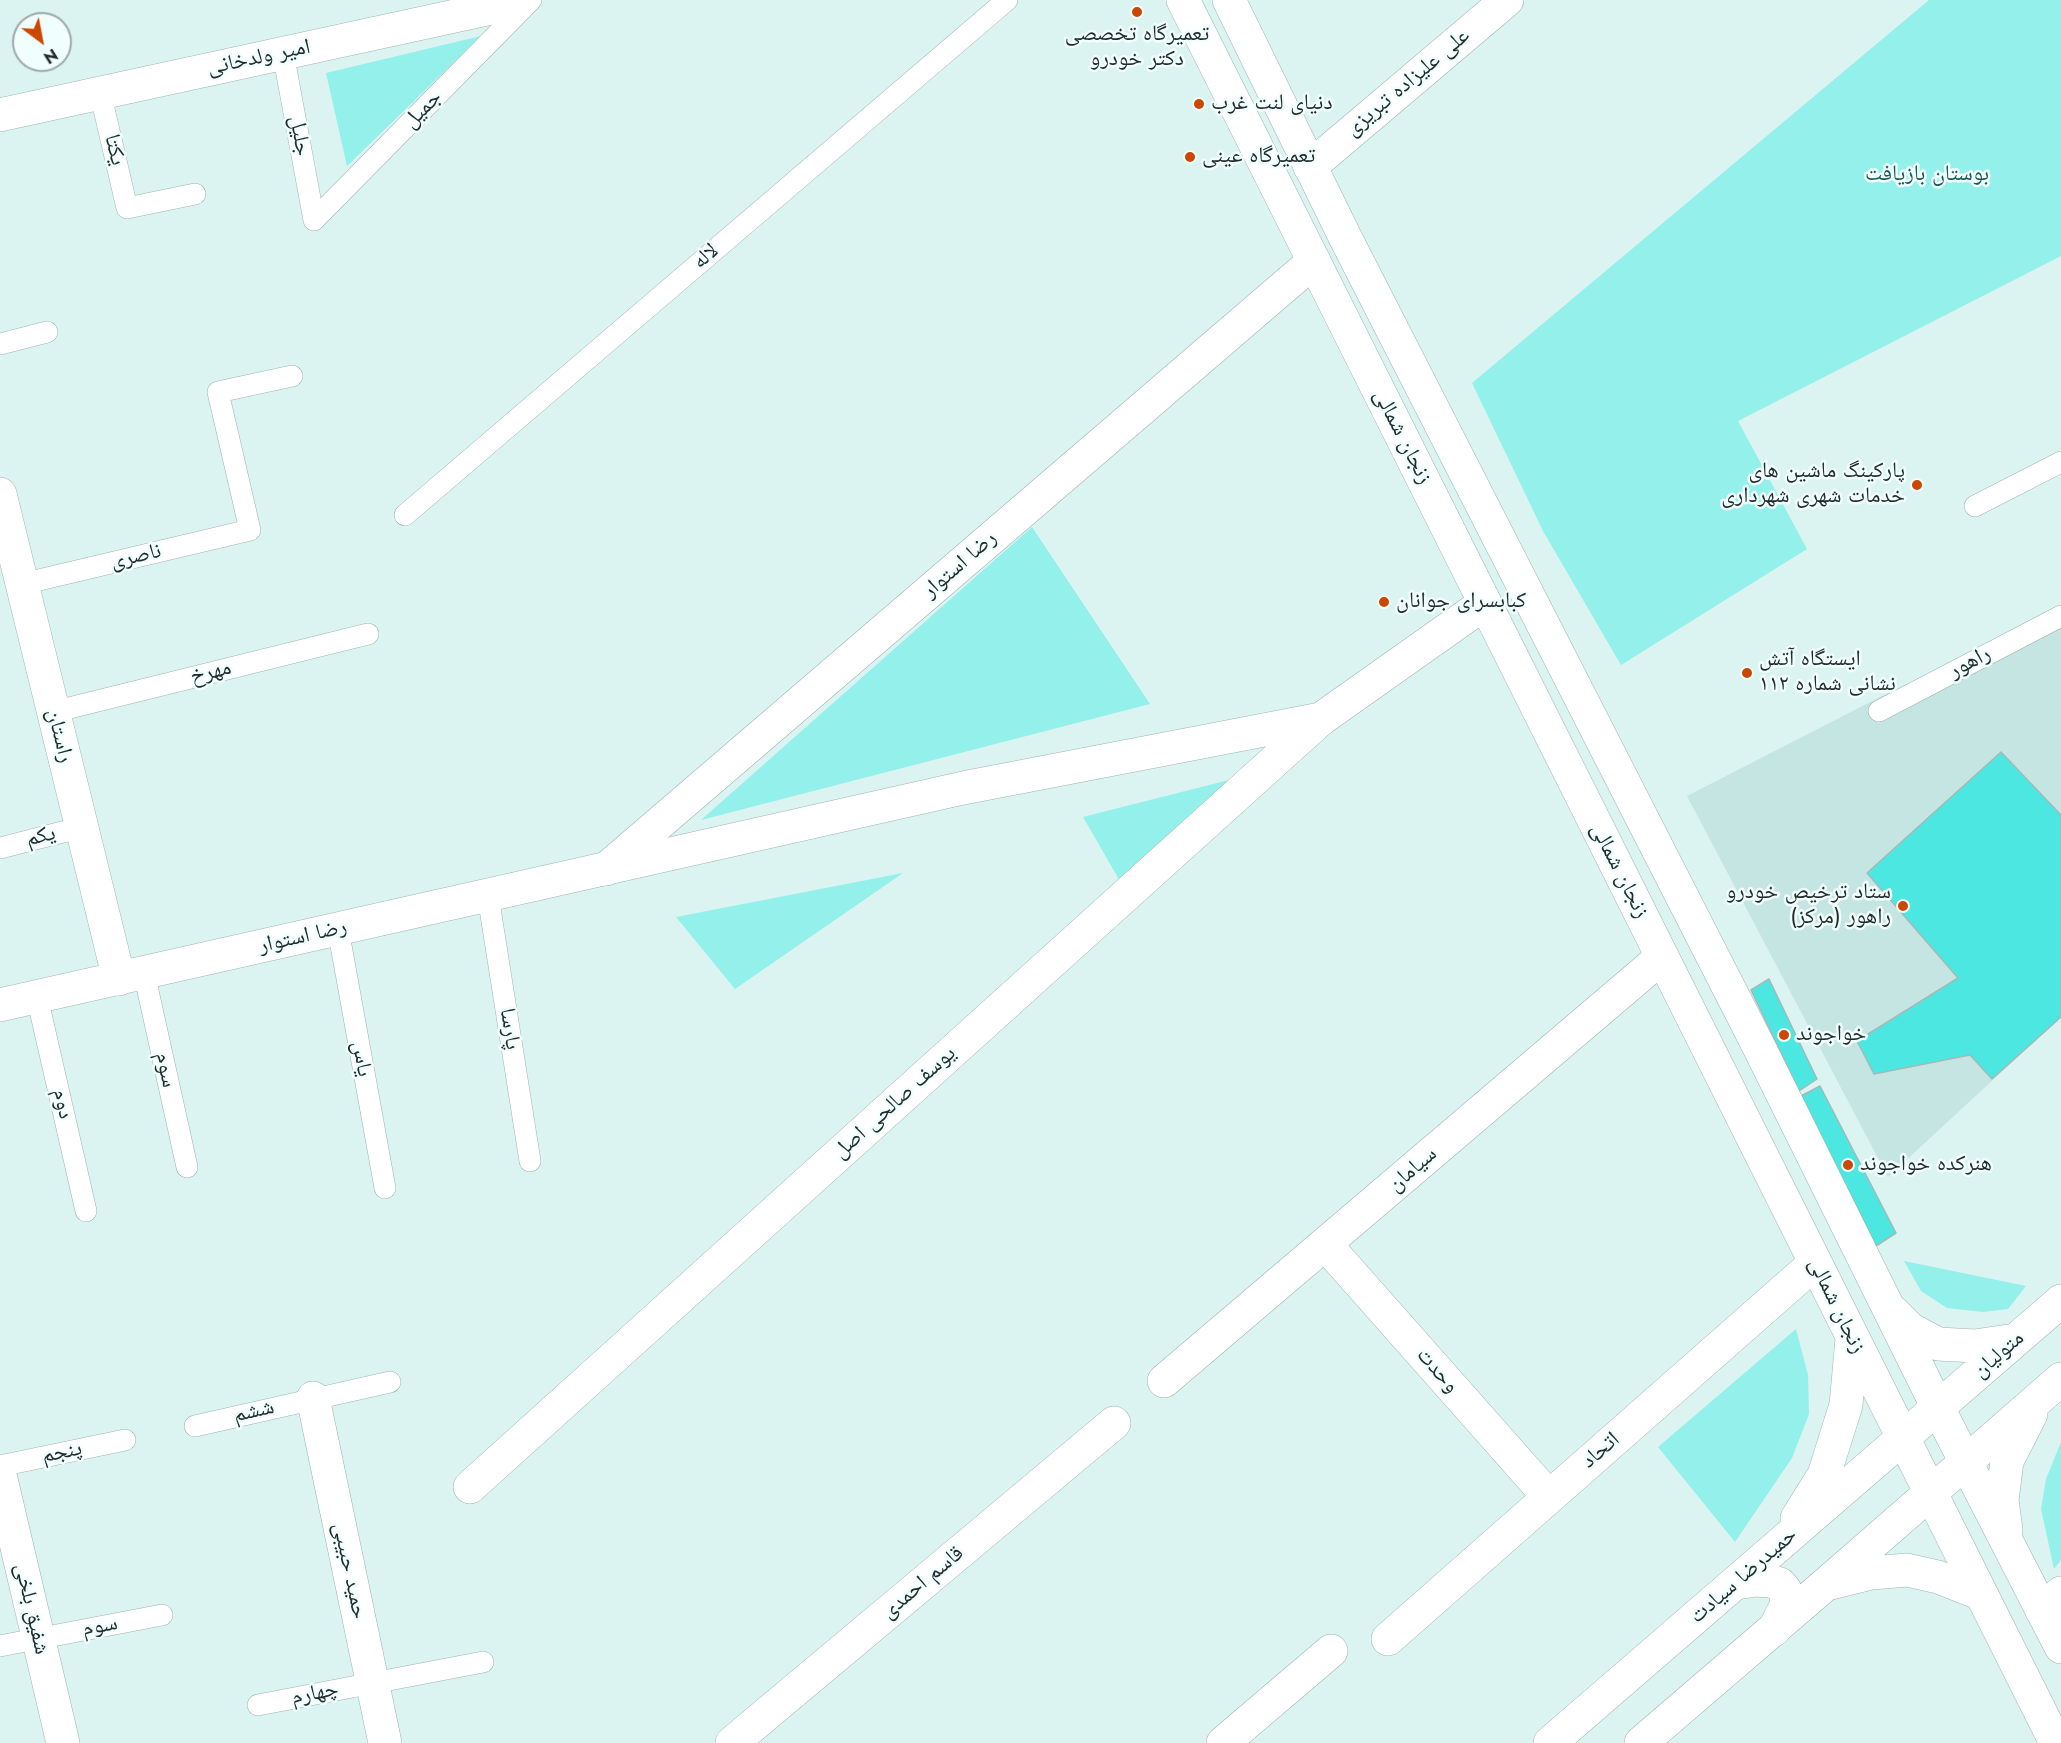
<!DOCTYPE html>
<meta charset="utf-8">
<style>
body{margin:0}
#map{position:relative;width:2061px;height:1743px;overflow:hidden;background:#dbf3f1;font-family:Jost,sans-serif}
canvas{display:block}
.north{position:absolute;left:12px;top:12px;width:60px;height:60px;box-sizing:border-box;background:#f0fefd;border:2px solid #9eaaa9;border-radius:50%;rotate:148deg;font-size:16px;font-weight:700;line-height:24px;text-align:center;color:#232c2b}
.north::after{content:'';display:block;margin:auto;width:21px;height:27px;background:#cc4700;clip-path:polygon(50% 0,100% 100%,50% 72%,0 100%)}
</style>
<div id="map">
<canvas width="2061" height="1743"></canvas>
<div class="north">N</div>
</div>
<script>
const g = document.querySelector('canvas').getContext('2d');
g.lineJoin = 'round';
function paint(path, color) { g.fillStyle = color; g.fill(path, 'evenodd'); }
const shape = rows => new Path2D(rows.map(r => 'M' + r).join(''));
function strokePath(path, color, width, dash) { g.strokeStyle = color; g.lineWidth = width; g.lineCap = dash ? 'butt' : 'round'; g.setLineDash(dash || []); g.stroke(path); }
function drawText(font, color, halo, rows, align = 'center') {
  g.font = font + ' Jost,"Noto Naskh Arabic",sans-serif'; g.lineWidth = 5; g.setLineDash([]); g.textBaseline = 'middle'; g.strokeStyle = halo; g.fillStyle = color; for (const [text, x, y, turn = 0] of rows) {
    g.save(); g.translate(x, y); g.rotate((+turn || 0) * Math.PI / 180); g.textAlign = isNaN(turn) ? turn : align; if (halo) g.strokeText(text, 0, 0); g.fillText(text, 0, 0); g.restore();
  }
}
const built = shape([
 [2061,613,2061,1017,1888,1177,1687,796,1882,696]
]);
const green = shape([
 [1929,0,2061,0,2061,256,1738,421,1807,549,1621,665,1543,531,1472,383],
 [481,36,347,166,326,73],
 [1032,527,1150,704,701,820],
 [1229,780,1121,883,1083,817],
 [903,873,735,989,676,917],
 [1904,1261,2026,1286,2008,1309,1983,1312,1947,1308,1921,1291],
 [1796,1329,1808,1375,1809,1414,1792,1458,1735,1542,1658,1447],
 [2061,1442,2061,1560,2054,1569,2041,1509,2046,1479]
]);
const building = shape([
 [2001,752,2061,815,2061,1017,1992,1079,1970,1055,1874,1074,1857,1041,1958,978,1867,873,2001,752],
 [1769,979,1817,1079,1799,1091,1751,990,1769,979],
 [1820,1086,1896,1233,1876,1246,1801,1096,1820,1086]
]);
const lane = shape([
 [283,53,314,220],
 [100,92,127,208,195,194],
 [314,220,531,0],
 [0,344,47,332],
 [1975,506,2061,462],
 [405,515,1007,0],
 [22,584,250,530,218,392,292,376],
 [1879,711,2061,616],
 [53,712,368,634],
 [0,848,82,827],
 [488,896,530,1161],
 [338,929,385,1188],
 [144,973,187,1167],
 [37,997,86,1211],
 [195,1426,390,1382],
 [0,1466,125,1440],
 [0,1646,162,1615],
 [258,1705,483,1662]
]);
const street = shape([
 [0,115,501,6,518,0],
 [1310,167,1507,0],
 [0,494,119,979],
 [606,869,1314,261],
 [1326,1245,1549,1497],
 [1164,1381,1662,957],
 [313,1398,385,1743],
 [0,1475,63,1743],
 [470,1487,1321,719],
 [2042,1611,2061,1593],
 [1388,1639,1815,1263],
 [732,1743,1114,1423],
 [1223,1743,1331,1651]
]);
const secondary = shape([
 [1183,0,2056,1743],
 [1229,0,1345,237,1759,1047,1938,1408,2061,1647],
 [0,1005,963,788,1321,719,1485,603],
 [1893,1312,1910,1329,1938,1344,1975,1346,2015,1340],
 [1797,1518,1824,1475,1846,1405,1852,1339],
 [2006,1530,2002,1500,2007,1461,2031,1414],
 [1736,1583,1756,1580,1770,1581,1780,1584,1785,1590,1787,1604,1774,1630],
 [1831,1583,1871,1573,1907,1570,1938,1577,1979,1593],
 [1550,1743,2061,1301],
 [1641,1743,1826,1584,2061,1379]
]);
const markers = [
 [1137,12,6,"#cc4700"],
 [1199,104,6,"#cc4700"],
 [1190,157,6,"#cc4700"],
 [1917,485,6,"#cc4700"],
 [1384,602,6,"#cc4700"],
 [1747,673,6,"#cc4700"],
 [1903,906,6,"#cc4700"],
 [1784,1035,6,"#cc4700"],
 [1848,1165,6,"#cc4700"]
];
const poiNames = [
 ["تعمیرگاه تخصصی",1137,35,"center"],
 ["دکتر خودرو",1137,60,"center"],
 ["دنیای لنت غرب",1211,104],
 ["تعمیرگاه عینی",1202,157],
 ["پارکینگ ماشین های",1905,472,"right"],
 ["خدمات شهری شهرداری",1905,497,"right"],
 ["کبابسرای جوانان",1396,602],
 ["ایستگاه آتش",1759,660],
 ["نشانی شماره ۱۱۲",1759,685],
 ["ستاد ترخیص خودرو",1891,893,"right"],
 ["راهور (مرکز)",1891,918,"right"],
 ["خواجوند",1796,1035],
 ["هنرکده خواجوند",1860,1165]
];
const streetNames = [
 ["امیر ولدخانی",259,58,-12],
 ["علی علیزاده تبریزی",1408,83,-40],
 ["جمیل",423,110,-45],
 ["جلیل",299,136,80],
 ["یکتا",114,150,77],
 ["لاله",706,257,-41],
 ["زنجان شمالی",1402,437,63],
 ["ناصری",136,557,-13],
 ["رضا استوار",960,565,-41],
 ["راهور",1970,663,-28],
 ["مهرخ",211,673,-14],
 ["راستان",59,736,76],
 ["یکم",41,837,-14],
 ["زنجان شمالی",1619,871,63],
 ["رضا استوار",303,937,-13],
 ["پارسا",509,1029,81],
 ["یاس",361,1059,80],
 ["سوم",165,1070,78],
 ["یوسف صالحی اصل",895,1103,-42],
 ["دوم",62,1104,77],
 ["سیامان",1413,1170,-41],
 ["زنجان شمالی",1836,1306,64],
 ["متولیان",1999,1355,-41],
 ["وحدت",1437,1371,49],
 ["ششم",254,1412,-13],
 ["اتحاد",1601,1451,-41],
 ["پنجم",62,1453,-12],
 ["حمید حبیبی",349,1571,78],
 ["حمیدرضا سیادت",1744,1576,-41],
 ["قاسم احمدی",923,1583,-40],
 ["شفیق بلخی",31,1609,77],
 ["سوم",100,1627,-11],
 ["چهارم",315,1694,-11]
];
const parkNames = [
 ["بوستان بازیافت",1927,175]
];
paint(built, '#c5e5e2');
paint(green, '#94f0ea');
paint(building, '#4be7e0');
strokePath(building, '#a4bab8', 1.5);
strokePath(lane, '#9db4b2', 22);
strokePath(street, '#9db4b2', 34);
strokePath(secondary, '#9db4b2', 34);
strokePath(lane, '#fff', 21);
strokePath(street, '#fff', 33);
strokePath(secondary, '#fff', 33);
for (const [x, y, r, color] of markers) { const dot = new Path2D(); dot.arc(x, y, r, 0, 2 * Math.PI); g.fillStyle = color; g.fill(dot); strokePath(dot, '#f0fefd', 2); }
drawText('22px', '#232c2b', '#f0fefd', poiNames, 'left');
drawText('22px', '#232c2b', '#f0fefd', streetNames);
drawText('22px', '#175754', '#f0fefd', parkNames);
</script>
